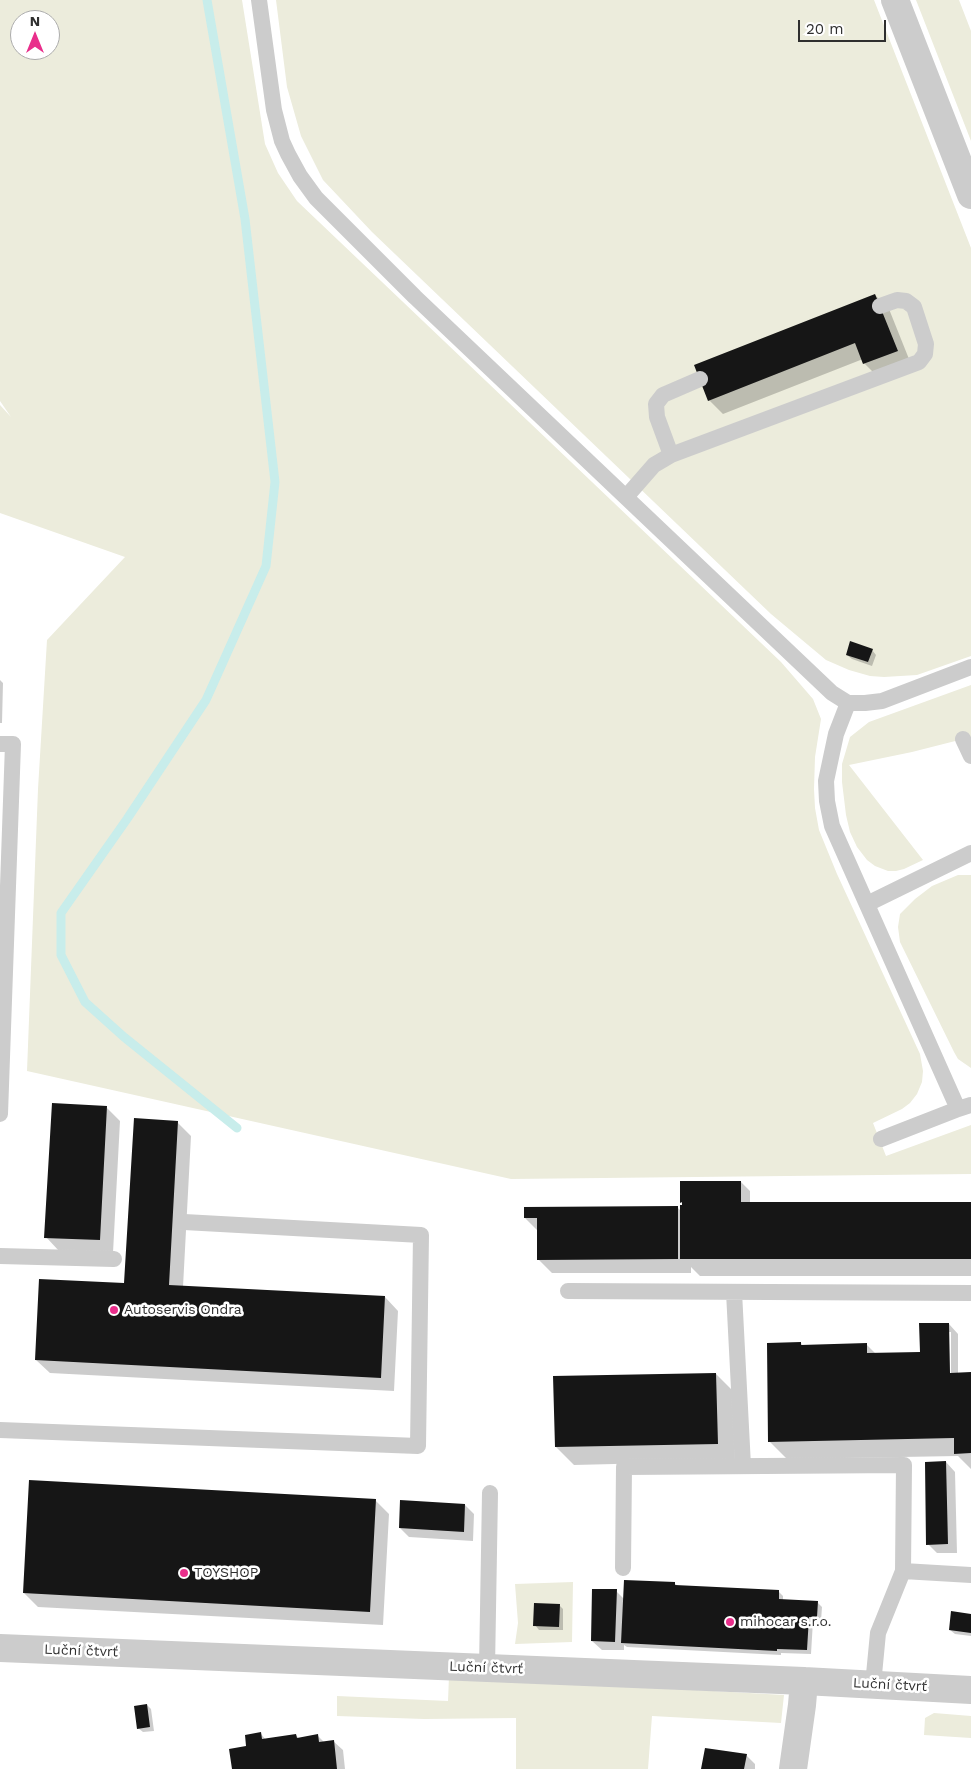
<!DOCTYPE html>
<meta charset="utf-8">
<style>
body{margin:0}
#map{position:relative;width:971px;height:1769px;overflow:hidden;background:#fff;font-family:"Work Sans",sans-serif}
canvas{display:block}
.north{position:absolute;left:10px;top:10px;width:50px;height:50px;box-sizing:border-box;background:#fff;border:1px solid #acacac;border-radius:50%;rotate:0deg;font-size:14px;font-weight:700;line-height:20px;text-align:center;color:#2f2f2f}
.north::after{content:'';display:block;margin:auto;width:18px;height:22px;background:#e92e8b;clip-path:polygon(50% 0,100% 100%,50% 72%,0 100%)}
.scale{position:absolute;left:798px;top:20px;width:88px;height:22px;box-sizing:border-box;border:2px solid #2f2f2f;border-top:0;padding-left:6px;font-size:15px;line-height:18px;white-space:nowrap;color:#2f2f2f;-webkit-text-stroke:4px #fff;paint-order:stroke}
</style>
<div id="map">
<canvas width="971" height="1769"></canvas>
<div class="north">N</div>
<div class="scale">20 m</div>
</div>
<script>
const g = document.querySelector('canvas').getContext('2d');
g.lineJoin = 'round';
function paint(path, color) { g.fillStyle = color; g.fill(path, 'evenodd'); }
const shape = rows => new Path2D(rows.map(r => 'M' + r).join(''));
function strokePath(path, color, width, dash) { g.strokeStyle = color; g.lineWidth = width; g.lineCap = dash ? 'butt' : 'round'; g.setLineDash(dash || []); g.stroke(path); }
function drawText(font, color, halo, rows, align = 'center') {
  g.font = font + ' "Work Sans",sans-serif'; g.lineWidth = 5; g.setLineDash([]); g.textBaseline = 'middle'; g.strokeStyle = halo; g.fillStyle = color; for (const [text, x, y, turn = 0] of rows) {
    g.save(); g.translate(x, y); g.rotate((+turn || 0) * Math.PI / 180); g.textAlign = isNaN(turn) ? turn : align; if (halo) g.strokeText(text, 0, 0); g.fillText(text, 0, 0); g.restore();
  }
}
const green = shape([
 [0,0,242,0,265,144,278,173,297,201,781,662,813,699,821,719,815,757,814,789,815,808,819,830,837,874,920,1054,923,1071,922,1082,917,1094,910,1103,902,1109,873,1123,886,1156,971,1125,971,1174,511,1179,27,1071,38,789,47,640,125,557,0,513,0,405,11,417,0,401],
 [20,20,50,20,50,50,20,50],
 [276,0,874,0,971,248,971,656,917,675,884,677,870,676,849,670,826,660,771,614,372,232,323,180,301,136,287,87],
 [916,0,959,0,971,31,971,141],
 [971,685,971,737,912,752,849,765,923,860,904,869,896,871,888,871,875,866,867,860,857,847,850,832,846,815,842,782,842,764,850,737,869,722],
 [958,875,971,875,971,1068,958,1059,954,1052,900,942,898,927,900,914,915,899,932,886],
 [573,1582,572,1642,515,1644,518,1623,515,1584],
 [449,1676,784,1695,781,1723,652,1716,648,1769,516,1769,516,1718,424,1719,337,1716,337,1696,448,1701],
 [934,1713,971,1716,971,1738,924,1735,925,1718]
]);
const shadow = shape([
 [875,295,889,309,911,364,878,377,864,363,863,359,723,414,709,400],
 [872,650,876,655,872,666,852,659,847,655],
 [0,680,3,683,2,723,0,723],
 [106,1107,120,1121,113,1253,59,1251,46,1237],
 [177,1122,191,1136,183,1287,385,1297,398,1311,394,1391,50,1373,36,1360,126,1284],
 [681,1182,741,1182,750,1191,750,1204,971,1204,971,1276,700,1276,691,1267,691,1273,552,1273,538,1259,538,1231,525,1218,677,1207,682,1212,684,1205,681,1202],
 [949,1324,958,1334,958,1373,971,1373,971,1469,958,1456,787,1459,770,1442,801,1343,803,1346,866,1344,876,1354,921,1353],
 [948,1332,951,1332,951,1379,949,1379],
 [716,1374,734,1392,735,1461,574,1465,556,1447],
 [946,1462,955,1472,957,1553,937,1553,928,1544],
 [375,1500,389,1514,383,1625,38,1607,24,1593],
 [465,1505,474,1514,473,1541,409,1537,400,1528],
 [674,1583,678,1586,779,1592,783,1596,783,1600,817,1602,822,1607,821,1621,813,1621,811,1654,781,1653,781,1655,627,1647,624,1645,624,1650,602,1650,592,1641,616,1591,624,1599],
 [559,1605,563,1609,563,1630,539,1630,535,1625],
 [971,1615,971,1636,955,1634,950,1630],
 [147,1705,151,1709,154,1731,143,1732,138,1728],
 [261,1734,266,1740,296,1735,299,1739,318,1736,324,1742,333,1741,343,1750,345,1769,233,1769,248,1747],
 [746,1755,755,1764,755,1769,702,1769]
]);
const stream = shape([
 [207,0,245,219,275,482,266,566,206,700,127,819,61,913,61,955,85,1002,124,1037,237,1128]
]);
const building = shape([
 [875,294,898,351,863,364,855,343,708,401,694,365],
 [850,641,873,649,868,662,846,655],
 [52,1103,107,1106,100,1240,44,1238],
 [134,1118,178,1121,169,1285,385,1296,381,1378,35,1360,39,1279,124,1283],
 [680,1181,741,1181,741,1202,971,1202,971,1259,680,1259,680,1205,682,1205,682,1202,680,1203],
 [678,1206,678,1259,537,1260,537,1218,524,1218,524,1207],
 [919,1323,949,1323,950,1373,971,1372,971,1453,954,1454,954,1438,768,1442,767,1343,801,1342,801,1345,867,1343,867,1353,920,1352],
 [716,1373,718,1444,555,1447,553,1376],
 [946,1461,948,1544,926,1545,925,1462],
 [29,1480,376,1499,370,1612,23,1593],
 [400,1500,465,1504,464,1532,399,1528],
 [624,1580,675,1582,675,1585,779,1590,779,1599,818,1601,817,1617,809,1617,807,1650,777,1649,777,1651,621,1643],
 [592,1589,617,1589,615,1642,591,1641],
 [534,1603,560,1604,559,1627,533,1626],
 [951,1611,971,1614,971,1633,949,1630],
 [147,1704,150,1727,137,1729,134,1706],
 [261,1732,262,1739,296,1734,297,1738,318,1734,319,1742,334,1740,337,1769,232,1769,229,1749,246,1746,245,1735],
 [705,1748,747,1754,744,1769,701,1769]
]);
const lane = shape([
 [259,0,274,110,282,141,288,154,300,176,316,198,415,297,832,693,848,703],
 [671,455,657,417,656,404,663,395,700,379],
 [626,497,654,465,671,455,919,362,925,354,926,344,914,307,906,301,897,300,880,306],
 [971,667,882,701,865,703,848,703,836,734,826,781,827,801,832,826,958,1109,971,1105],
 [963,739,971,756],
 [0,744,13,744,0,1114],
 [867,904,971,853],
 [881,1139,958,1109],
 [0,1256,114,1259],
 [568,1291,971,1293],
 [734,1292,743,1466],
 [0,1430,418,1446,421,1235,184,1222],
 [623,1568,624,1467,904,1465,903,1571,878,1633,873,1685],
 [903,1571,971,1575],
 [487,1668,490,1493]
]);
const street = shape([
 [895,0,971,195],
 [0,1648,804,1681,971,1690],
 [793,1769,802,1705,804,1681]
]);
const markers = [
 [114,1310,5,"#e92e8b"],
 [184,1573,5,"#e92e8b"],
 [730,1622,5,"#e92e8b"]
];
const poiNames = [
 ["Autoservis Ondra",124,1310],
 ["TOYSHOP",194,1573],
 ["mihocar s.r.o.",740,1622]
];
const streetNames = [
 ["Luční čtvrť",81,1651,2],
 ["Luční čtvrť",486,1668,2],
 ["Luční čtvrť",890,1685,3]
];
paint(green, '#ececdc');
paint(shadow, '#0003');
strokePath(stream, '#c8edeb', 9);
paint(building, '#161616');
strokePath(lane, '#ccc', 16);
strokePath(street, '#ccc', 28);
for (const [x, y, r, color] of markers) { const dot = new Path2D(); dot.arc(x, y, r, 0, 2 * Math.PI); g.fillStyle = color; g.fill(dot); strokePath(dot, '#fff', 2); }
drawText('14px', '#2f2f2f', '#fff', poiNames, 'left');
drawText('14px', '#2f2f2f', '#fff', streetNames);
</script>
